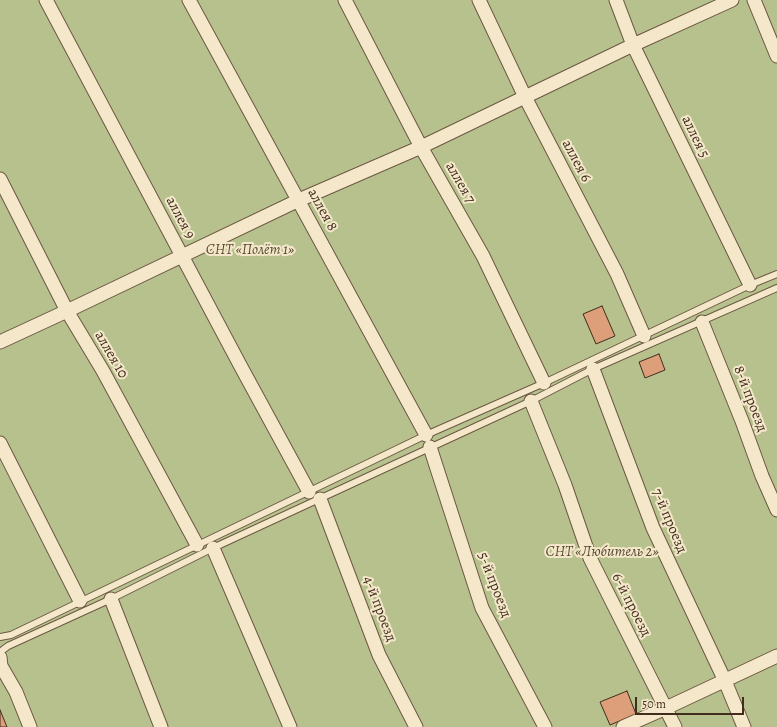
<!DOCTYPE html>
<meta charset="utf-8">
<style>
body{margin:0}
#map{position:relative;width:777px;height:727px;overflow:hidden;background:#f0dbad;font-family:Alegreya,serif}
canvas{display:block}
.scale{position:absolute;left:635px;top:697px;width:109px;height:18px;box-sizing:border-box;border:2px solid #402d1e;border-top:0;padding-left:5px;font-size:12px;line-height:14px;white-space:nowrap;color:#402d1e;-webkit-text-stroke:3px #f5e8ca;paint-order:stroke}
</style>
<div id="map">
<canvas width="777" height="727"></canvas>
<div class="scale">50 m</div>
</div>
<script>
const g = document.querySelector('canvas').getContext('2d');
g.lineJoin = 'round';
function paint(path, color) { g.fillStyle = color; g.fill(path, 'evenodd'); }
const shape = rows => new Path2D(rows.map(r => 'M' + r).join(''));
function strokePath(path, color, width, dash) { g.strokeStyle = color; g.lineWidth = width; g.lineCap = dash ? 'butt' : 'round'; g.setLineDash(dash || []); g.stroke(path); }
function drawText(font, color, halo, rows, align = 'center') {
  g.font = font + ' Alegreya,serif'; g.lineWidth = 4; g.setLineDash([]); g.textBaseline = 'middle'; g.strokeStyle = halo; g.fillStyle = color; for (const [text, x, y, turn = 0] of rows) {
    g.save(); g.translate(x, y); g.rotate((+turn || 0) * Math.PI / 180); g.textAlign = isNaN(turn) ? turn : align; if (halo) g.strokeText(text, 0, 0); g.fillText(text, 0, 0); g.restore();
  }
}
const green = shape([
 [0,0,777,0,777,727,7,727,0,710]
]);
const building = shape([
 [602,306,615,336,596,344,583,314,602,306],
 [659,354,665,370,645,378,639,362,659,354],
 [627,691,636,714,610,725,600,702,627,691],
 [0,710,7,727,0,727,0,710]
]);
const service = shape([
 [0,637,11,635,426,435,544,383,750,285,777,274],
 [0,652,8,646,111,599,213,548,531,401,593,369,777,288]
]);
const minor = shape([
 [46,0,240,365,309,492],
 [189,0,426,435],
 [345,0,421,147,483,256,544,383],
 [479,0,525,97,617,274,644,336],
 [616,0,633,45,750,285],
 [754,0,777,56],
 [0,179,67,311,103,371,197,545],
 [702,322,742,421,762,476,777,510],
 [0,342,67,311,299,200,421,147,633,45,732,0],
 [593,369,653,528,725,681,744,727],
 [531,401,565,485,590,558,675,727],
 [0,443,80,601],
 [430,447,482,608,545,727],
 [320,499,379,655,416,727],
 [213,548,290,727],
 [111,599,161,727],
 [0,657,1,666,16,692,30,727],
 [623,727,666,708,777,656]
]);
const streetNames = [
 ["аллея 5",695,137,64],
 ["аллея 6",576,161,62],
 ["аллея 7",460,183,60],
 ["аллея 8",322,210,61],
 ["аллея 9",180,218,62],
 ["аллея 10",111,355,60],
 ["8-й проезд",750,399,69],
 ["7-й проезд",669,521,67],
 ["5-й проезд",494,585,69],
 ["6-й проезд",631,605,63],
 ["4-й проезд",379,609,69]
];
const parkNames = [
 ["СНТ «Полёт 1»",250,250],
 ["СНТ «Любитель 2»",602,552]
];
paint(green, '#b6c18d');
paint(building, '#dc9f79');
strokePath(building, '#402d1e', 1);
strokePath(service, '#6c5842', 8);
strokePath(minor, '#6c5842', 15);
strokePath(service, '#f5e8ca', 6);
strokePath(minor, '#f5e8ca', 13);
drawText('15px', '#402d1e', '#f5e8ca', streetNames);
drawText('italic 15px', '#584b34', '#f5e8ca', parkNames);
</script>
